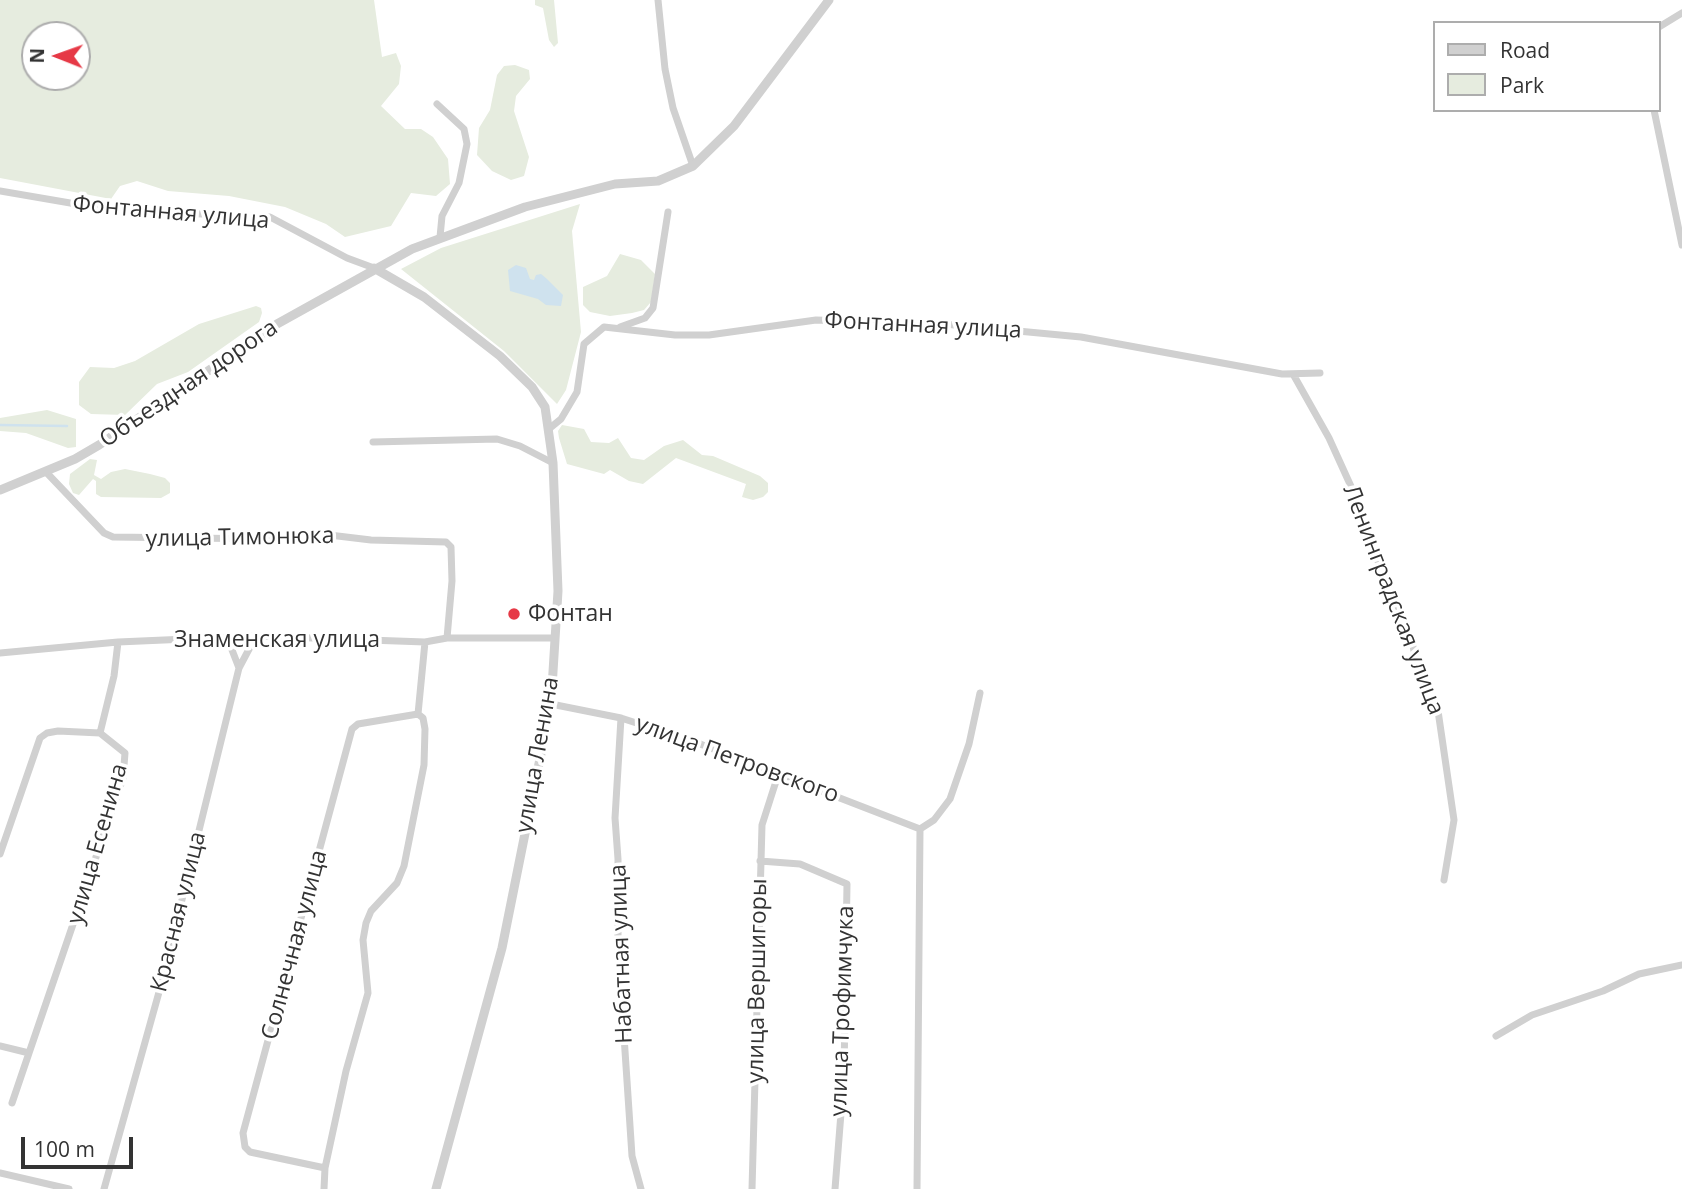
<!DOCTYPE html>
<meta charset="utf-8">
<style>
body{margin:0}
#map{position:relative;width:1682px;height:1189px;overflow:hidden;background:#fff;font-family:"Open Sans",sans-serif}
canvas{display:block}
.legend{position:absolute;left:1433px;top:21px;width:228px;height:91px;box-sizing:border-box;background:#fff;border:2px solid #adadad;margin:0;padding:9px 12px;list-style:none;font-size:21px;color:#333}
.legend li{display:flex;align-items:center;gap:14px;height:35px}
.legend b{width:35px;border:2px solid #adadad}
.north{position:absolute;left:21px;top:21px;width:70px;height:70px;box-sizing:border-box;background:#fff;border:2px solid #adadad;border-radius:50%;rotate:271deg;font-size:19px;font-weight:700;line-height:28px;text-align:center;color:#333}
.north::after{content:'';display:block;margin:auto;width:24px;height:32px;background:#e63946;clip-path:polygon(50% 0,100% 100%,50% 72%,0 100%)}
.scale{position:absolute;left:21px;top:1137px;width:112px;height:32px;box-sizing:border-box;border:4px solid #333;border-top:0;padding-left:9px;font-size:21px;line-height:24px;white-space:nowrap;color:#333;-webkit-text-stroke:5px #fff;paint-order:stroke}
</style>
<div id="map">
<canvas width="1682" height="1189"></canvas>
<ul class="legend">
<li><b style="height:9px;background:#d0d0d0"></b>Road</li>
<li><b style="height:19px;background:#e6ecdf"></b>Park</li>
</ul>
<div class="north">N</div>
<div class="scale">100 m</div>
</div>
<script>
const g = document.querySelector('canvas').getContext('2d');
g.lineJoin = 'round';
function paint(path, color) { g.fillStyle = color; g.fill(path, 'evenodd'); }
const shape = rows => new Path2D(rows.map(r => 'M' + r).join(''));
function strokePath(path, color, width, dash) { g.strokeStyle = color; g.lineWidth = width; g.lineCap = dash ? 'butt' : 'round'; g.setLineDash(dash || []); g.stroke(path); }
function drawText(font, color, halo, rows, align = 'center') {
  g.font = font + ' "Open Sans",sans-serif'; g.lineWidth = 7; g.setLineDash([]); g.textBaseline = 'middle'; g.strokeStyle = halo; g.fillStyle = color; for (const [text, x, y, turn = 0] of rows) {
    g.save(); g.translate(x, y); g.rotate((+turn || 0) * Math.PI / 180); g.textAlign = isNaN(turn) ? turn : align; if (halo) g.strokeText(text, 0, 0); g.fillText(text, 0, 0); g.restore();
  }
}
const green = shape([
 [0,0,374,0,382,57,396,53,401,66,399,84,381,106,405,129,421,129,433,137,448,159,450,184,436,196,411,193,391,226,345,237,326,224,285,207,229,196,168,191,137,181,120,186,111,199,0,178],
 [35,35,77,35,77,77,35,77],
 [535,0,554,0,558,43,554,47,549,40,543,8,535,5],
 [515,65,529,70,530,79,516,96,514,111,529,157,524,176,511,180,492,171,477,155,479,128,490,110,497,75,504,66],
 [580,204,572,231,581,332,566,390,557,404,504,351,401,269,441,248],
 [620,254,641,260,655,274,651,302,644,310,632,313,610,316,590,312,583,305,583,287,607,276],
 [256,306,261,308,262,313,259,322,188,372,157,384,125,415,91,414,79,405,79,382,90,367,114,368,135,361,199,324],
 [47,410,76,419,76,447,68,448,26,433,0,431,0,418],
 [562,425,584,429,591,442,609,443,618,438,631,458,644,460,664,446,683,440,702,455,713,456,760,476,768,483,768,492,763,497,753,500,742,497,746,484,676,458,643,484,629,481,610,470,604,474,567,464,559,438,558,431],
 [90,459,97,460,94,475,101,479,111,472,125,469,150,474,165,478,170,483,170,493,161,498,101,497,96,494,96,481,93,479,79,495,73,493,69,484,70,474]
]);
const water = shape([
 [516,265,526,268,530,279,534,280,536,275,541,274,547,279,563,295,561,306,546,305,538,299,510,291,508,270]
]);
const stream = shape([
 [0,425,67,426]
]);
const minor = shape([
 [658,0,665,69,673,108,693,166],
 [1659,27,1682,13],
 [437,104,464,129,467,144,459,183,442,216,440,237],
 [1654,110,1682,245],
 [0,191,111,210,270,217,347,258,374,268],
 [620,327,645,318,653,308,668,212],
 [1293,374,1329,438,1354,493,1373,550,1411,636,1416,661,1437,704,1454,820,1444,880],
 [550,428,561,419,577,392,584,344,604,327,675,335,709,335,816,320,944,324,1081,337,1282,374,1320,373],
 [373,442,497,439,520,446,553,463],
 [46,472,104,533,113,537,268,539,321,534,371,540,446,542,451,547,452,581,447,638],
 [227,637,239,668],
 [0,653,118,642,256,636,425,642,447,638,554,638],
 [551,704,621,718,695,742,920,829,917,1189],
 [621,718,615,818,618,859,618,946,632,1156,641,1189],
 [920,829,934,820,950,799,969,744,980,693],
 [0,854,40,738,47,733,58,731,100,733],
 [760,861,800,864,847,884,844,1075,835,1189],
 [1496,1036,1532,1015,1603,991,1639,974,1682,965],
 [0,1046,29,1053,123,778,125,753,100,733,114,676,118,642],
 [12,1103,29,1053],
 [325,1168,250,1152,245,1147,243,1133,352,729,358,724,418,714],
 [0,1173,69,1189],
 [104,1189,161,985,239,668,256,636],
 [324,1189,325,1168,346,1071,368,993,363,940,366,923,371,911,397,883,404,866,424,765,425,729,423,718,418,714,425,642],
 [752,1189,762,825,778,775]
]);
const tertiary = shape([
 [374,268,424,297,500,356,532,387,545,407,553,463,558,591,551,704,502,948,436,1189],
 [0,490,75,459,99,445,277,324,412,249,525,207,615,184,658,181,693,166,734,126,829,0]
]);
const markers = [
 [514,614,7,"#e63946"]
];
const streetNames = [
 ["Фонтанная улица",171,213,5],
 ["Фонтанная улица",923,326,3],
 ["Объездная дорога",189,384,-34],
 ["улица Тимонюка",240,538,-1],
 ["Ленинградская улица",1393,600,69],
 ["Знаменская улица",277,640],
 ["улица Ленина",538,755,-80],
 ["улица Петровского",737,760,20],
 ["улица Есенина",98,844,-74],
 ["Красная улица",179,912,-76],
 ["Солнечная улица",295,945,-75],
 ["Набатная улица",622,954,-92],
 ["улица Вершигоры",758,981,-89],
 ["улица Трофимчука",843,1011,-88]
];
const poiNames = [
 ["Фонтан",528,614]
];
paint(green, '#e6ecdf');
paint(water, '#cfe2ee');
strokePath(stream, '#cfe2ee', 2.5);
strokePath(minor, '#d0d0d0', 7);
strokePath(tertiary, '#d0d0d0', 9);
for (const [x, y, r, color] of markers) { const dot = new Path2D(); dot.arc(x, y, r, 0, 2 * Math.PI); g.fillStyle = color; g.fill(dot); strokePath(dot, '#fff', 2.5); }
drawText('23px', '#333', '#fff', streetNames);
drawText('23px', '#333', '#fff', poiNames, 'left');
</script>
